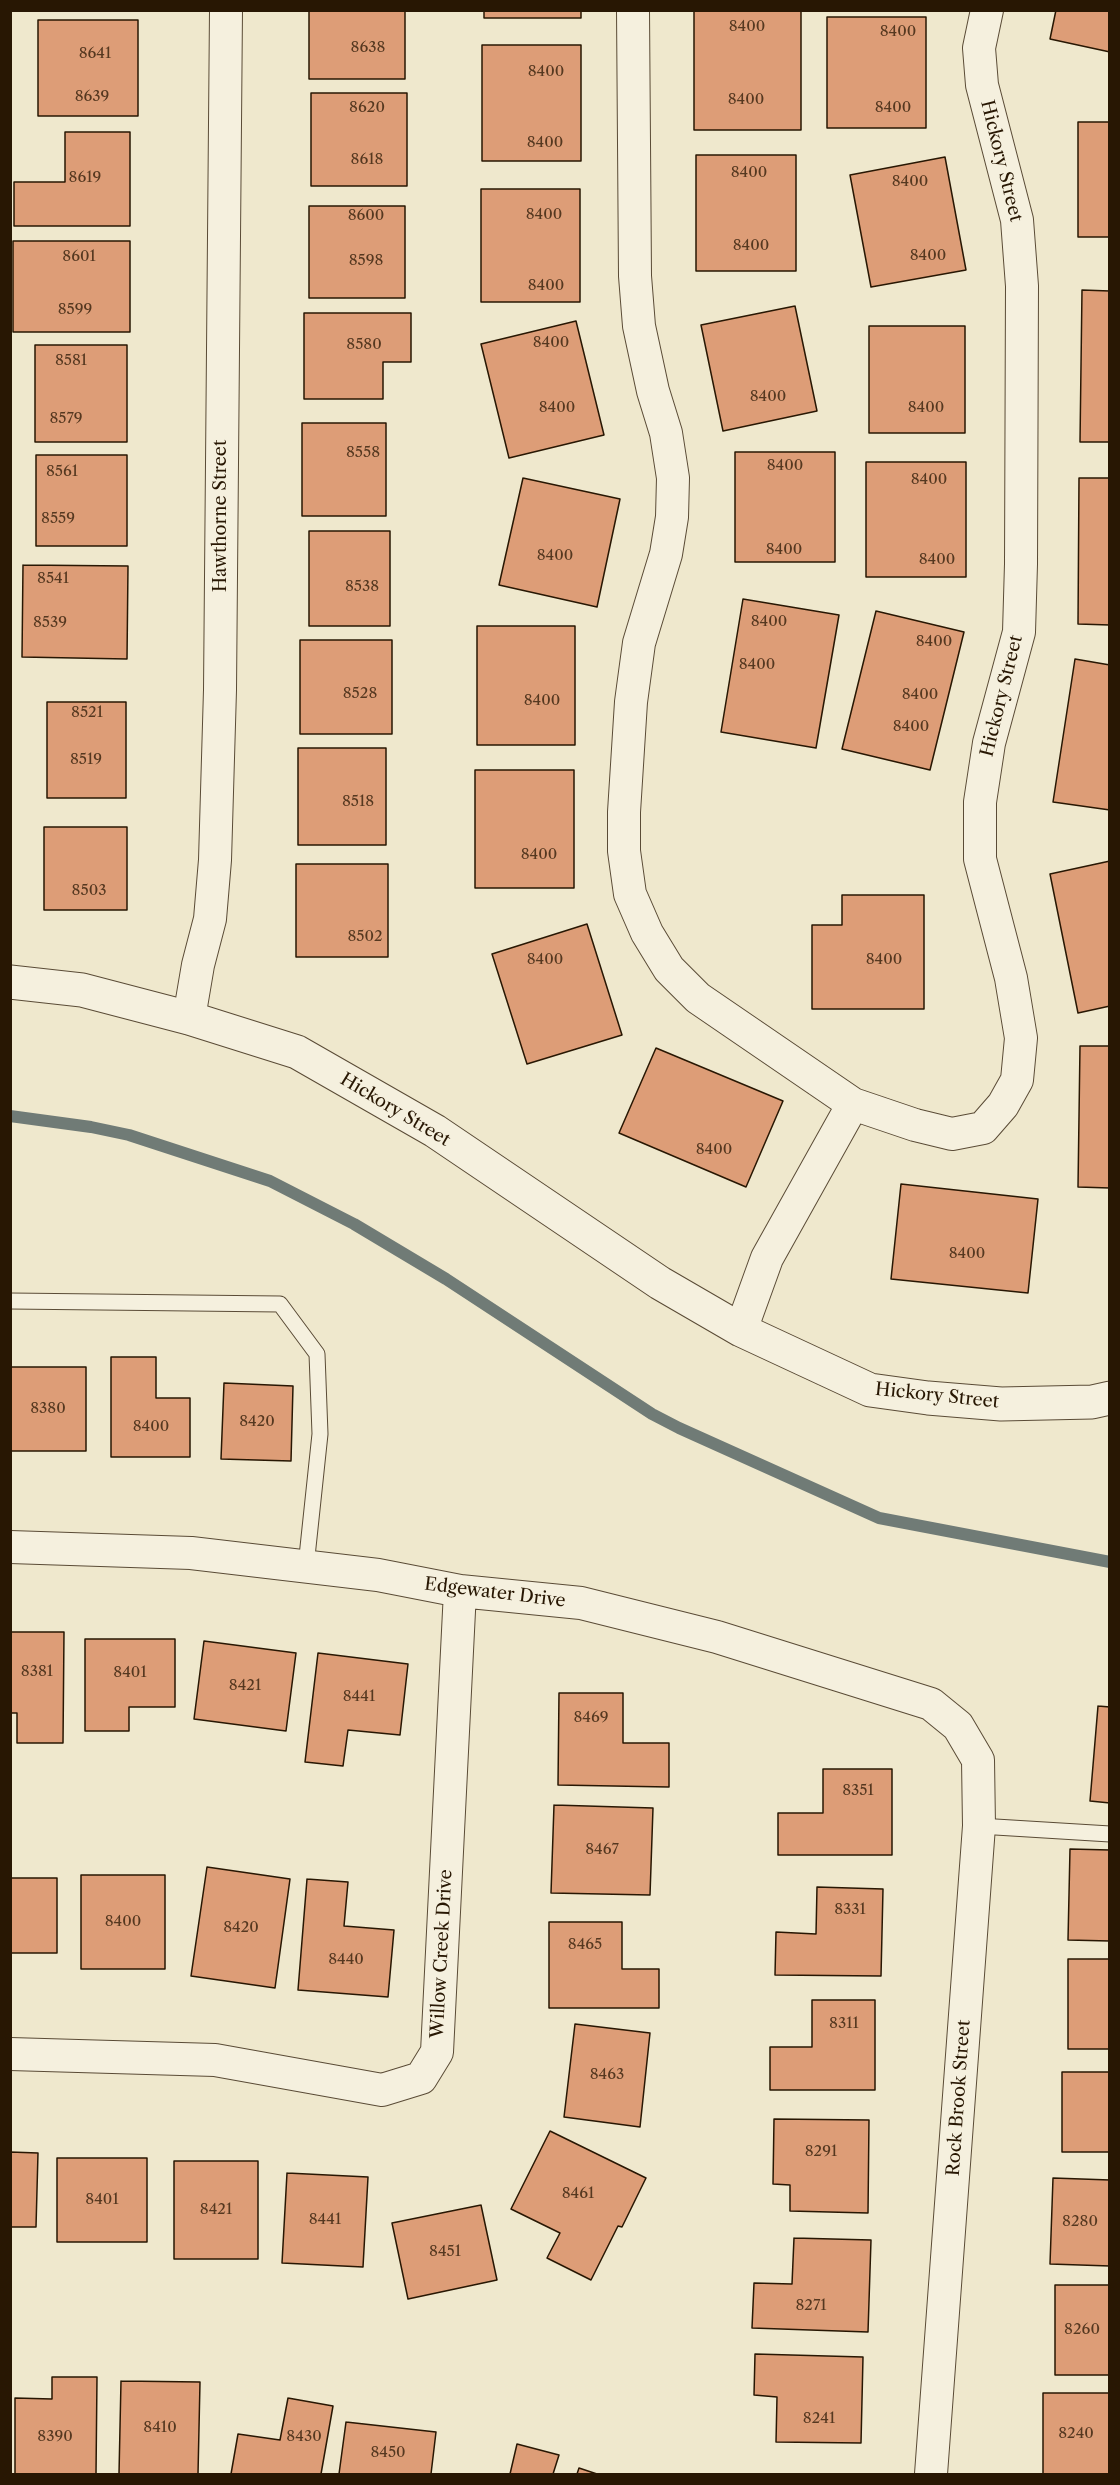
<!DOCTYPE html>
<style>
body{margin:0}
#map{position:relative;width:1120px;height:2485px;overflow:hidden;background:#efe8cd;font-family:"Libre Caslon Text",serif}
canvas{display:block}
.frame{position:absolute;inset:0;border:12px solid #281703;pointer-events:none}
</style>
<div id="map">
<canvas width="1120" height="2485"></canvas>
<div class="frame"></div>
</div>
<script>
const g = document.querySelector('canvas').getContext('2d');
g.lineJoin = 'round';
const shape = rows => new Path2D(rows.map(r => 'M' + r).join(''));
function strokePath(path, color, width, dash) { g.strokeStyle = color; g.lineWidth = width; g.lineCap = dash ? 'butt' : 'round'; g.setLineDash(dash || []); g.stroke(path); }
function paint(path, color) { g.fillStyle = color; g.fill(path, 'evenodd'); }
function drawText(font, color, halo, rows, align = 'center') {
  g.font = font + ' "Libre Caslon Text",serif'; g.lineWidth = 5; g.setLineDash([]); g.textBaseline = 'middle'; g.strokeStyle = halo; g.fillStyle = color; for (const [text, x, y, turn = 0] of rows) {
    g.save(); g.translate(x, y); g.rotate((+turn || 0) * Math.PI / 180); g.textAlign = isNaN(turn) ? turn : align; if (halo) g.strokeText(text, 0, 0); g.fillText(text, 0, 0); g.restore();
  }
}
const stream = shape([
 [10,1116,91,1127,129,1135,270,1181,354,1224,446,1279,652,1414,679,1428,879,1518,1110,1562]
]);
const building = shape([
 [309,10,405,10,405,79,309,79,309,10],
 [484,10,581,10,581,18,484,18,484,10],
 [694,10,801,10,801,130,694,130,694,10],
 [1056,10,1110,10,1110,52,1050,39,1056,10],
 [827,17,926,17,926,128,827,128,827,17],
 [38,20,138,20,138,116,38,116,38,20],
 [482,45,581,45,581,161,482,161,482,45],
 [311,93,407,93,407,186,311,186,311,93],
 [1078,122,1110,122,1110,237,1078,237,1078,122],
 [65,132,130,132,130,226,14,226,14,182,65,182,65,132],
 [696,155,796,155,796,271,696,271,696,155],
 [945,157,966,270,871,287,850,175,945,157],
 [481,189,580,189,580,302,481,302,481,189],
 [309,206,405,206,405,298,309,298,309,206],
 [13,241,130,241,130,332,13,332,13,241],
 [1082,290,1110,291,1110,442,1080,442,1082,290],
 [795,306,817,411,723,431,701,325,795,306],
 [304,313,411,313,411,362,383,362,383,399,304,399,304,313],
 [576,321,604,435,509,458,481,344,576,321],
 [869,326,965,326,965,433,869,433,869,326],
 [35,345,127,345,127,442,35,442,35,345],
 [302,423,386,423,386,516,302,516,302,423],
 [735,452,835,452,835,562,735,562,735,452],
 [36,455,127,455,127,546,36,546,36,455],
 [866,462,966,462,966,577,866,577,866,462],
 [523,478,620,499,597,607,499,585,523,478],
 [1079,478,1110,478,1110,625,1078,624,1079,478],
 [309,531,390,531,390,626,309,626,309,531],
 [23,565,128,566,127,659,22,657,23,565],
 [743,599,839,615,816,748,721,732,743,599],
 [876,611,964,632,930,770,842,749,876,611],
 [477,626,575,626,575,745,477,745,477,626],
 [300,640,392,640,392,734,300,734,300,640],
 [1075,659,1110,665,1110,810,1053,802,1075,659],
 [47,702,126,702,126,798,47,798,47,702],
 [298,748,386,748,386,845,298,845,298,748],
 [475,770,574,770,574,888,475,888,475,770],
 [44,827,127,827,127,910,44,910,44,827],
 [1110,861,1110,1006,1078,1013,1050,874,1110,861],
 [296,864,388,864,388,957,296,957,296,864],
 [842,895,924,895,924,1009,812,1009,812,925,842,925,842,895],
 [587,924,622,1035,527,1064,492,954,587,924],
 [1080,1046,1110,1046,1110,1188,1078,1187,1080,1046],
 [656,1048,783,1101,746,1187,619,1133,656,1048],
 [901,1184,1038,1199,1028,1293,891,1279,901,1184],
 [111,1357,156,1357,156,1398,190,1398,190,1457,111,1457,111,1357],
 [11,1367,86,1367,86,1451,11,1451,11,1367],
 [224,1383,293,1386,291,1461,221,1459,224,1383],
 [10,1632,64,1632,63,1743,17,1743,17,1713,10,1713,10,1632],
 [85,1639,175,1639,175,1707,129,1707,129,1731,85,1731,85,1639],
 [204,1641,296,1653,286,1731,194,1719,204,1641],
 [318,1653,408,1664,400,1735,348,1730,343,1766,305,1762,318,1653],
 [559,1693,623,1693,623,1743,669,1743,669,1787,558,1785,559,1693],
 [1098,1706,1110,1707,1110,1803,1090,1801,1098,1706],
 [823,1769,892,1769,892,1855,778,1855,778,1813,823,1813,823,1769],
 [554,1805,653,1808,650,1895,551,1893,554,1805],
 [1070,1849,1110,1850,1110,1941,1068,1940,1070,1849],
 [207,1867,290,1879,275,1988,191,1976,207,1867],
 [81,1875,165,1875,165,1969,81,1969,81,1875],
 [10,1878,57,1878,57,1953,10,1953,10,1878],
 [307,1879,348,1882,344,1926,394,1930,388,1997,298,1990,307,1879],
 [817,1887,883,1889,881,1976,775,1975,776,1932,816,1934,817,1887],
 [549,1922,622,1922,622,1969,659,1969,659,2008,549,2008,549,1922],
 [1068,1959,1110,1959,1110,2049,1068,2049,1068,1959],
 [812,2000,875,2000,875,2090,770,2090,770,2047,812,2047,812,2000],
 [575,2024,650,2033,640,2127,564,2117,575,2024],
 [1062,2072,1110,2072,1110,2152,1062,2152,1062,2072],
 [774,2119,869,2120,868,2213,790,2211,790,2185,773,2184,774,2119],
 [550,2131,646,2178,622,2227,618,2226,591,2280,547,2258,560,2233,511,2209,550,2131],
 [10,2152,38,2153,36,2227,10,2227,10,2152],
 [57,2158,147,2158,147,2242,57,2242,57,2158],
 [174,2161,258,2161,258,2259,174,2259,174,2161],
 [287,2173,368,2177,363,2267,282,2263,287,2173],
 [1053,2178,1110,2180,1110,2266,1050,2264,1053,2178],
 [481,2205,497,2280,408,2299,392,2223,481,2205],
 [794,2238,871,2240,868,2332,752,2328,754,2283,792,2284,794,2238],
 [1055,2285,1110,2285,1110,2375,1055,2375,1055,2285],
 [755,2354,863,2357,861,2443,776,2442,777,2397,754,2395,755,2354],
 [52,2377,97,2377,96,2474,15,2474,15,2398,52,2399,52,2377],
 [121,2381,200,2382,198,2474,119,2474,121,2381],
 [1043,2393,1110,2393,1110,2474,1043,2474,1043,2393],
 [288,2398,333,2406,321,2474,231,2474,238,2434,280,2440,288,2398],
 [346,2422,436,2432,431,2474,339,2474,346,2422],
 [517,2444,559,2455,553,2474,510,2474,517,2444],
 [579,2468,597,2474,577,2474,579,2468]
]);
const service = shape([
 [10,1301,280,1304,317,1354,320,1434,306,1566],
 [979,1826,1110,1834]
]);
const minor = shape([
 [633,10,635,276,639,326,653,391,666,433,673,478,672,517,666,554,639,643,631,702,624,812,624,851,630,894,647,933,669,969,698,998,853,1104,915,1125,952,1134,983,1128,1003,1105,1017,1080,1021,1038,1011,978,980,859,980,802,989,743,1019,632,1021,564,1022,286,1017,220,982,85,979,48,987,10],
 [189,1018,198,965,210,919,215,860,220,690,226,10],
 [741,1330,767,1258,853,1104],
 [10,1547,191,1553,378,1575,460,1591,581,1603,717,1637,931,1704,958,1726,978,1760,979,1826,931,2474],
 [10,2054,215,2060,382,2090,421,2078,437,2052,460,1591]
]);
const tertiary = shape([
 [10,982,82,990,189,1018,297,1052,435,1131,660,1283,741,1330,870,1390,928,1398,1001,1404,1092,1402,1110,1398]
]);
const numberNames = [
 ["8400",747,27],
 ["8400",898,32],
 ["8638",368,48],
 ["8641",95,54],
 ["8400",546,72],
 ["8639",92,97],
 ["8400",746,100],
 ["8620",367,108],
 ["8400",893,108],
 ["8400",545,143],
 ["8618",367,160],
 ["8400",749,173],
 ["8619",85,178],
 ["8400",910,182],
 ["8400",544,215],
 ["8600",366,216],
 ["8400",751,246],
 ["8400",928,256],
 ["8601",79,257],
 ["8598",366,261],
 ["8400",546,286],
 ["8599",75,310],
 ["8400",551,343],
 ["8580",364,345],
 ["8581",71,361],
 ["8400",768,397],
 ["8400",557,408],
 ["8400",926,408],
 ["8579",66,419],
 ["8558",363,453],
 ["8400",785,466],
 ["8561",62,472],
 ["8400",929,480],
 ["8559",58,519],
 ["8400",784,550],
 ["8400",555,556],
 ["8400",937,560],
 ["8541",53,579],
 ["8538",362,587],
 ["8400",769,622],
 ["8539",50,623],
 ["8400",934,642],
 ["8400",757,665],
 ["8528",360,694],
 ["8400",920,695],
 ["8400",542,701],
 ["8521",87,713],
 ["8400",911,727],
 ["8519",86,760],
 ["8518",358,802],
 ["8400",539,855],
 ["8503",89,891],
 ["8502",365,937],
 ["8400",545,960],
 ["8400",884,960],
 ["8400",714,1150],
 ["8400",967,1254],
 ["8380",48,1409],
 ["8420",257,1422],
 ["8400",151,1427],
 ["8381",37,1672],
 ["8401",130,1673],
 ["8421",245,1686],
 ["8441",359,1697],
 ["8469",591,1718],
 ["8351",858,1791],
 ["8467",602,1850],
 ["8331",850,1910],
 ["8400",123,1922],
 ["8420",241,1928],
 ["8465",585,1945],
 ["8440",346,1960],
 ["8311",844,2024],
 ["8463",607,2075],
 ["8291",821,2152],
 ["8461",578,2194],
 ["8401",102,2200],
 ["8421",216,2210],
 ["8441",325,2220],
 ["8280",1080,2222],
 ["8451",445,2252],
 ["8271",811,2306],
 ["8260",1082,2330],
 ["8241",819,2419],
 ["8410",160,2428],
 ["8240",1076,2434],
 ["8390",55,2437],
 ["8430",304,2437],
 ["8450",388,2453]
];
const streetNames = [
 ["Hickory Street",1001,161,76],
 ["Hawthorne Street",221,516,-90],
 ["Hickory Street",1002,696,-76],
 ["Hickory Street",395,1110,31],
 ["Hickory Street",937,1396,6],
 ["Edgewater Drive",495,1593,7],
 ["Willow Creek Drive",442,1954,-87],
 ["Rock Brook Street",959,2098,-86]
];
strokePath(stream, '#707b76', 12);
paint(building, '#dd9d77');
strokePath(building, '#281703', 1.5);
strokePath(service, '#5a4b36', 17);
strokePath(minor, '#5a4b36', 34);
strokePath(tertiary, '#5a4b36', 35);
strokePath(service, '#f5f0de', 15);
strokePath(minor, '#f5f0de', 32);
strokePath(tertiary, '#f5f0de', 33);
drawText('15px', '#553820', null, numberNames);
drawText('18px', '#281703', '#f5f0de', streetNames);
</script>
